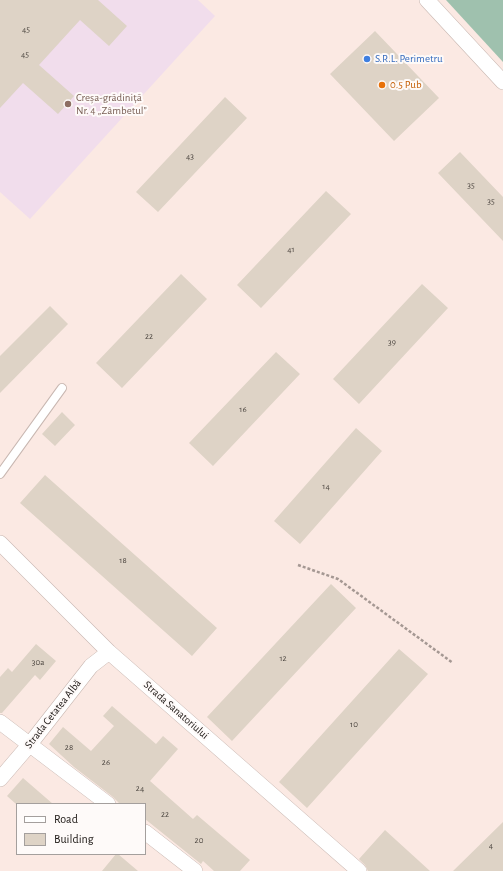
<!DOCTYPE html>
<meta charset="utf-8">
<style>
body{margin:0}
#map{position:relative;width:503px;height:871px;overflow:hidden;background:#fbe9e3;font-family:"Alegreya Sans",sans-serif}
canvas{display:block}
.legend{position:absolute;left:16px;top:803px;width:130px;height:52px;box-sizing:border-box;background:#fefaf9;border:1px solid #a49f9d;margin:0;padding:5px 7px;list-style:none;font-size:12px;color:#1c1714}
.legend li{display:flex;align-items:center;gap:8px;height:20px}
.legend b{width:20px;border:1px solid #a49f9d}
</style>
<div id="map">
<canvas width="503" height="871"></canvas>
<ul class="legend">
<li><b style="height:5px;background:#fff"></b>Road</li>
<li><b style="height:11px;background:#ded3c6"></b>Building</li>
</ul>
</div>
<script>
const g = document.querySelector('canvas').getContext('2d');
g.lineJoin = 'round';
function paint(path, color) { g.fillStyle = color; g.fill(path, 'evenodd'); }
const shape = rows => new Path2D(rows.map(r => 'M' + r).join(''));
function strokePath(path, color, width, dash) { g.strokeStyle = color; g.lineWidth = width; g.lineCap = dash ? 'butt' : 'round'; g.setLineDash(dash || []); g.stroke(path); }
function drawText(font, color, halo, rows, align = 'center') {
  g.font = font + ' "Alegreya Sans",sans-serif'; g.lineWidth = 4; g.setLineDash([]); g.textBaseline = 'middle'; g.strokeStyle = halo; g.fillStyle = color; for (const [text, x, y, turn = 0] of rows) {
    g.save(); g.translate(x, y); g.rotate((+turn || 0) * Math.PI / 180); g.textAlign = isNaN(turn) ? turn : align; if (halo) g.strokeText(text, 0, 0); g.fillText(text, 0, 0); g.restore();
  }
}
const education = shape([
 [0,0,198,0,215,16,30,219,0,192]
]);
const forest = shape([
 [446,0,503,0,503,62]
]);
const building = shape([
 [0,0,98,0,127,26,109,46,80,20,39,65,74,96,58,114,23,83,0,108],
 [375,31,439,98,394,141,330,74],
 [225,97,247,118,158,212,136,192],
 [460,152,503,197,503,241,438,173],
 [326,191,351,214,261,308,237,285],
 [181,274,207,299,122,388,96,363],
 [422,284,448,308,359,404,333,379],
 [50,306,68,324,0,393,0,356],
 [276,352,300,374,213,466,189,443],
 [62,412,75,425,55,446,42,434],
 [356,428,382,451,300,544,274,521],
 [45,475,217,628,192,656,20,503],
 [331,584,356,608,232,741,207,717],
 [36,644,56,661,40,680,35,675,2,713,0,713,0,677,8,668,12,672],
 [399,649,428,674,307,808,279,782],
 [112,706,156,744,163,736,178,749,150,781,193,819,197,815,250,860,240,871,214,871,203,861,201,864,145,819,145,804,120,804,113,797,74,767,49,744,63,727,91,751,114,726,103,716],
 [23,778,53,804,16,804,7,796],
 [503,822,503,871,453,871],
 [385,830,430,871,368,871,365,865,359,859],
 [116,854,118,854,138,871,102,871]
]);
const path = shape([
 [298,565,338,579,453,663]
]);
const lane = shape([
 [0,474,62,388]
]);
const street = shape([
 [427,0,503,82],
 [0,543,109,652,359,871],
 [0,722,108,804],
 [0,779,30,744,91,666,109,652],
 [145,832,195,871]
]);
const markers = [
 [367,59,4,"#3f7fe0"],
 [382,85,4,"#e8710a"],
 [68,104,4,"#8d6e63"]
];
const numberNames = [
 ["45",26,29],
 ["45",25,54],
 ["43",190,156],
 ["35",471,185],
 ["35",491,201],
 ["41",291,249],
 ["22",149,336],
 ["39",392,342],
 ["16",243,409],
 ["14",326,486],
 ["18",123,560],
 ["12",283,658],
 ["30a",38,662],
 ["10",354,724],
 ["28",69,747],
 ["26",106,762],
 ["24",140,788],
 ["22",165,814],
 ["20",199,840],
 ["4",491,845]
];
const shopNames = [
 ["S.R.L. Perimetru",375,59]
];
const foodNames = [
 ["0.5 Pub",390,85]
];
const educationNames = [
 ["Creșa-grădiniță",76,98],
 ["Nr. 4 „Zâmbetul”",76,111]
];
const streetNames = [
 ["Strada Sanatoriului",176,710,41],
 ["Strada Cetatea Albă",53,714,-52]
];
paint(education, '#f1ddec');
paint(forest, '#9fc1ae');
paint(building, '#ded3c6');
strokePath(lane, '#c8b7b1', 10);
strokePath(street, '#c8b7b1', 16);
strokePath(path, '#a59893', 2.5, [3, 2]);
strokePath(lane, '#fff', 8);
strokePath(street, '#fff', 15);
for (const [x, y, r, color] of markers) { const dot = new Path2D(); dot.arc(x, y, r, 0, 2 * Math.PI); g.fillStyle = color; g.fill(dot); strokePath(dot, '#fefaf9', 1.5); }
drawText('9px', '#4c4640', null, numberNames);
drawText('11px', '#366cbe', '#fefaf9', shopNames, 'left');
drawText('11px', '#c56008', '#fefaf9', foodNames, 'left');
drawText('11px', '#785e54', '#fefaf9', educationNames, 'left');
drawText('11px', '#1c1714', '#fefaf9', streetNames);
</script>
